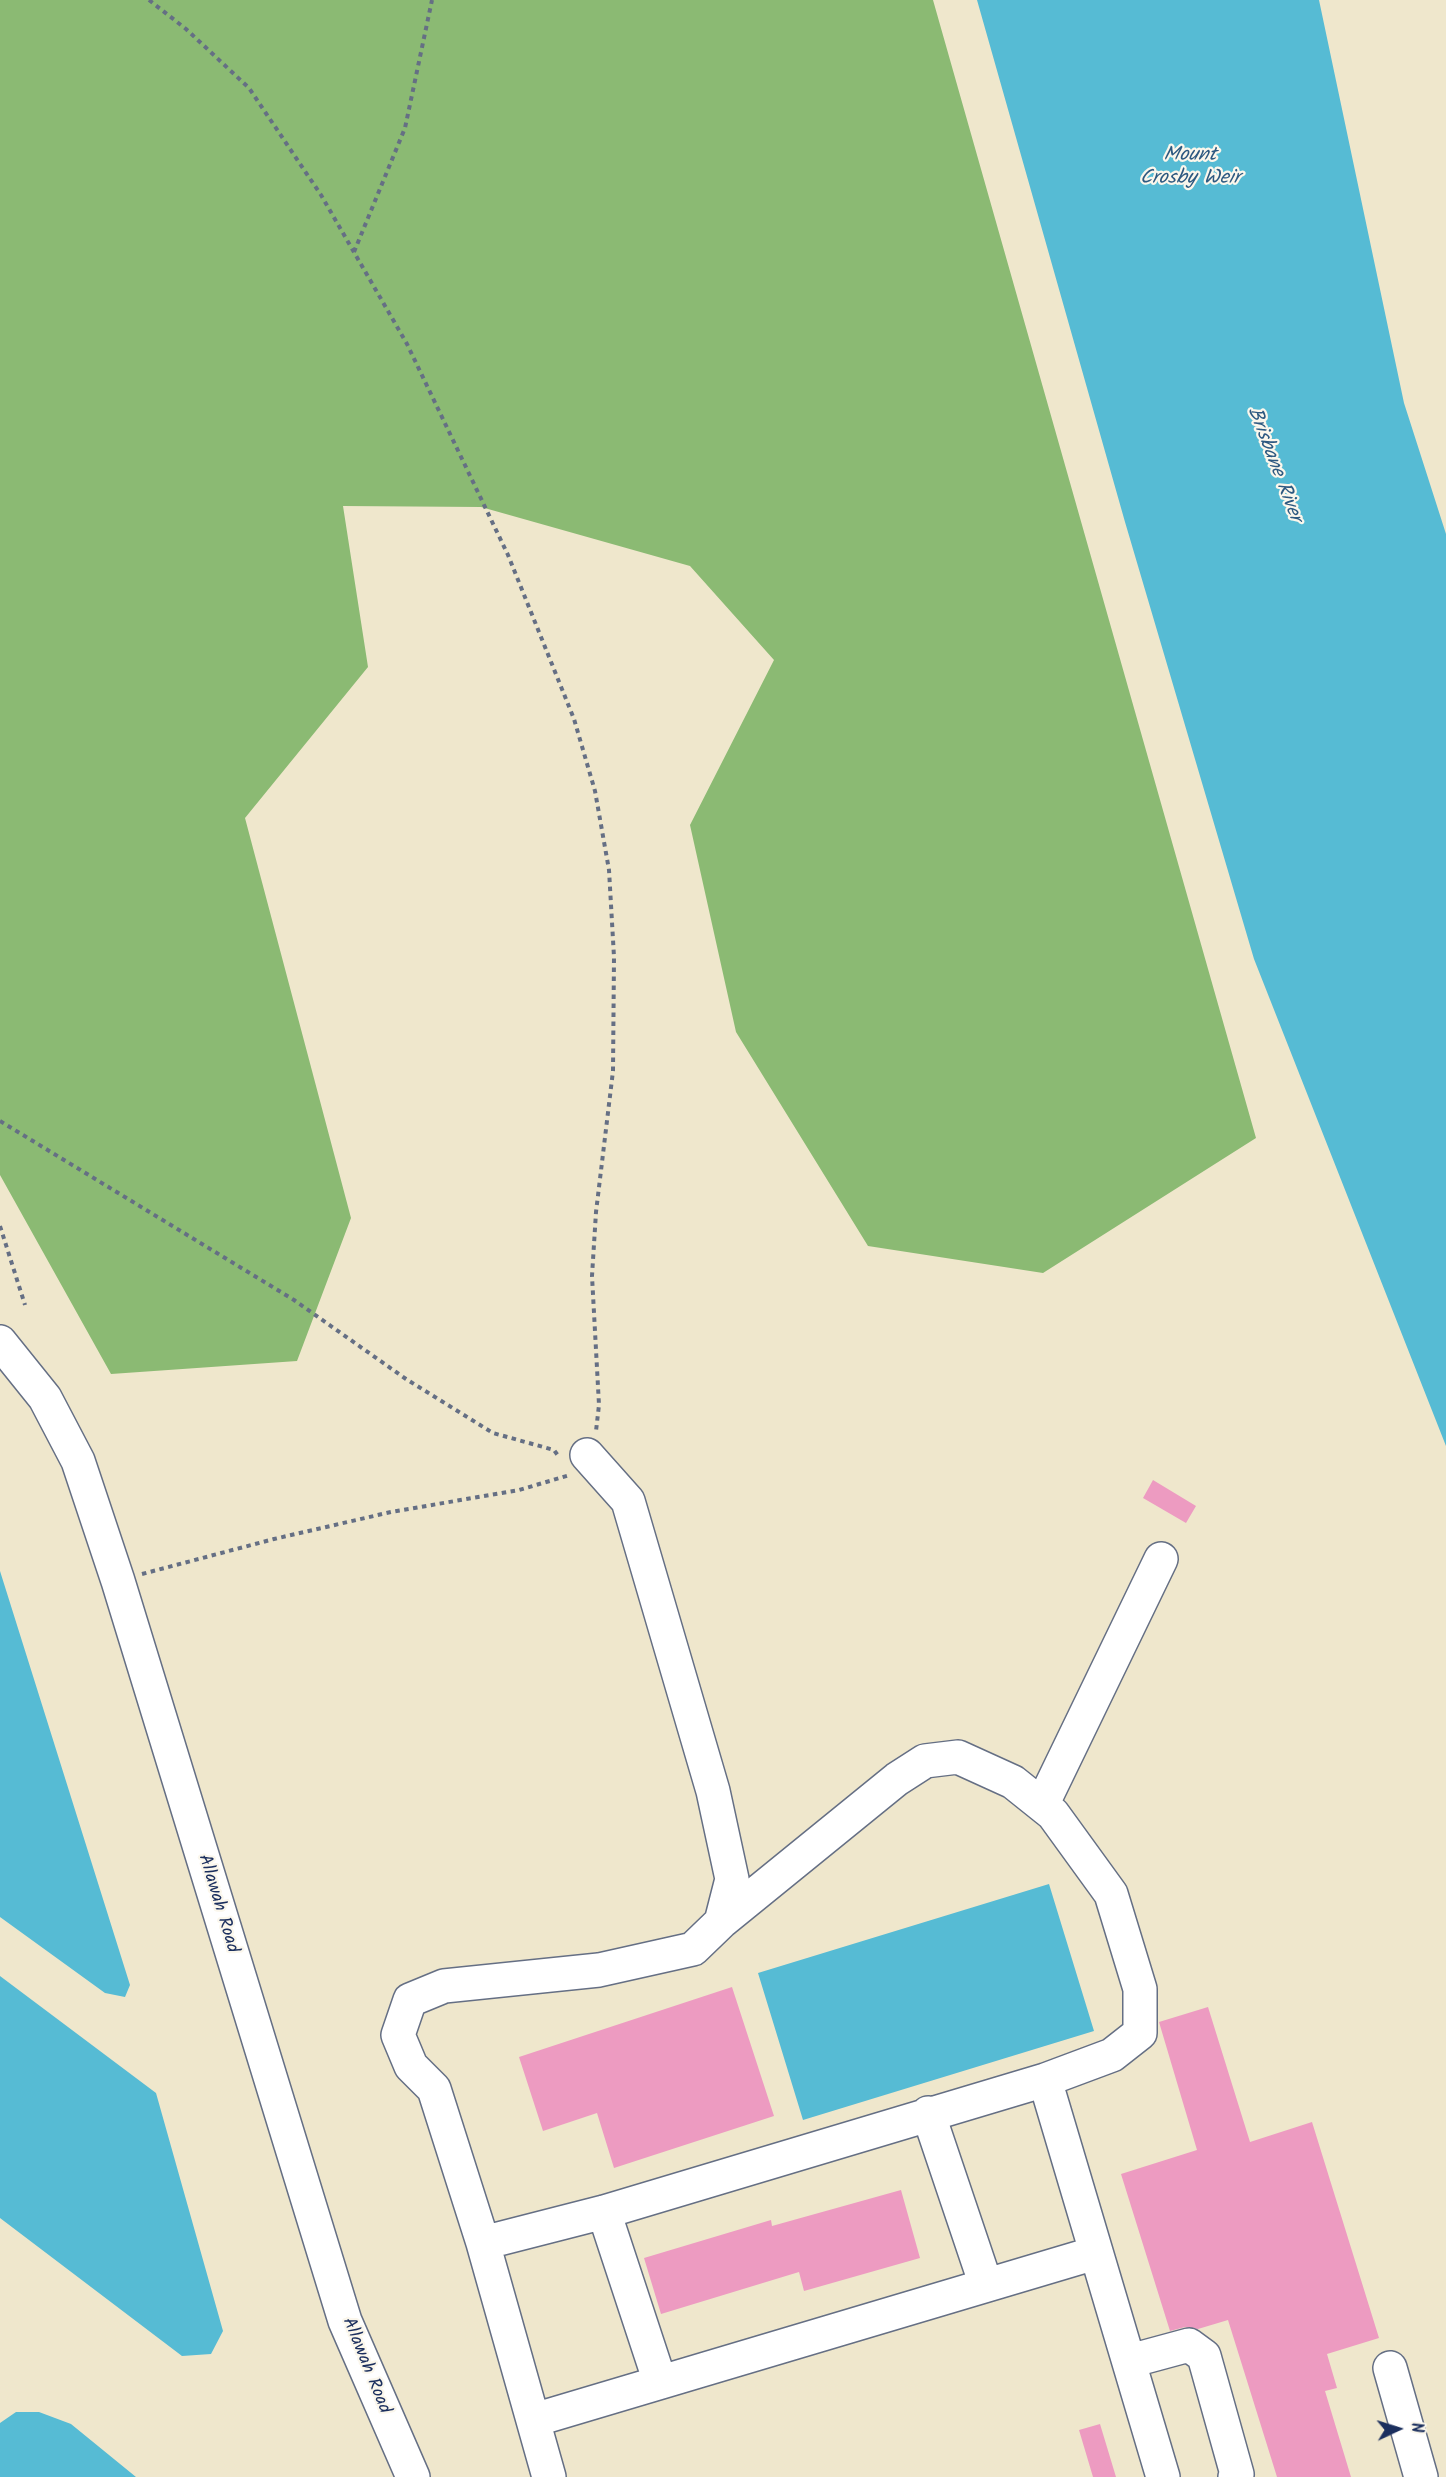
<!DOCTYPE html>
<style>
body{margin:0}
#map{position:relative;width:1446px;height:2477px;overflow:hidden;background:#efe7cc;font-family:Kalam,sans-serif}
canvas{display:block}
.north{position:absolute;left:1368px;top:2399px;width:60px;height:60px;-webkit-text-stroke:4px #fbf7ec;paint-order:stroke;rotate:86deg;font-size:16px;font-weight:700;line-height:24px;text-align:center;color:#1b2f5e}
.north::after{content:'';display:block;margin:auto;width:21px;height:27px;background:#1b2f5e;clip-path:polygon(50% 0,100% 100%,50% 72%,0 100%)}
</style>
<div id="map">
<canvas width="1446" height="2477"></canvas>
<div class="north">N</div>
</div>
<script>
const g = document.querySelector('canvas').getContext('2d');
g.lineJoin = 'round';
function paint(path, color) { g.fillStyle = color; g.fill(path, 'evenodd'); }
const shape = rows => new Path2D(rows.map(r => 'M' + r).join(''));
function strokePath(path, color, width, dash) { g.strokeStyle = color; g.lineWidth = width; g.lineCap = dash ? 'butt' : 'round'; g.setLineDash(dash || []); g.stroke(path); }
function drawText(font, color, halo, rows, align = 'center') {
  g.font = font + ' Kalam,sans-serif'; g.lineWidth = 4.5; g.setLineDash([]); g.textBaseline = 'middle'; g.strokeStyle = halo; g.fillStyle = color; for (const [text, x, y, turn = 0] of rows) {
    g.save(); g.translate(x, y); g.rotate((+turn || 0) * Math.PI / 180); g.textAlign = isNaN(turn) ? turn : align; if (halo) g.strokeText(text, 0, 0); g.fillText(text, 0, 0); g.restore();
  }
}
const forest = shape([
 [0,0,933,0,1256,1138,1043,1273,868,1246,736,1032,690,825,774,660,690,566,481,507,343,506,368,667,245,818,351,1218,297,1361,111,1374,0,1175]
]);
const water = shape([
 [977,0,1319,0,1404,403,1446,534,1446,1446,1254,959,1125,522],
 [0,1571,130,1985,125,1997,105,1993,0,1917],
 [1049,1884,1094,2031,803,2120,758,1973],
 [0,1976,156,2093,223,2331,211,2354,182,2356,0,2218],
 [16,2412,39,2412,71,2424,136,2477,0,2477,0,2423]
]);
const building = shape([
 [1153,1480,1196,1506,1186,1523,1143,1498],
 [732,1987,774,2116,614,2168,597,2113,543,2131,519,2057],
 [1208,2007,1250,2142,1312,2122,1379,2338,1327,2354,1337,2388,1325,2391,1351,2477,1277,2477,1228,2320,1198,2329,1185,2327,1170,2331,1121,2174,1197,2150,1159,2022],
 [901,2190,920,2258,804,2291,799,2272,661,2314,644,2258,771,2220,772,2226],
 [1100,2424,1116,2477,1093,2477,1079,2430]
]);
const path = shape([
 [149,0,186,29,249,88,321,195,407,344,508,555,574,719,595,791,609,870,614,957,613,1071,596,1212,592,1276,599,1405,596,1431],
 [354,252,405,128,432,0],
 [0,1121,294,1300,406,1379,493,1433,554,1450,559,1457],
 [0,1226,25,1305],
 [142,1574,274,1539,391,1512,519,1490,570,1475]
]);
const minor = shape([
 [0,1342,45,1398,78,1461,118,1581,345,2321,413,2477],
 [1042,1805,1161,1559],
 [1045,2080,1163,2477],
 [928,2113,986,2285],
 [604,2212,660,2382],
 [483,2243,604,2212,1045,2080,1112,2055,1140,2033,1140,1989,1111,1894,1053,1814,1013,1782,958,1757,925,1761,897,1779,721,1922],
 [1130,2361,1189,2345,1204,2356,1237,2474,1235,2477],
 [1390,2368,1421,2477],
 [534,2420,1095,2253],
 [549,2477,483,2243,434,2089,411,2066,398,2035,410,2000,444,1986,599,1970,693,1949,721,1922,732,1879,713,1791,628,1501,587,1455]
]);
const streetNames = [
 ["Allawah Road",217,1904,73],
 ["Allawah Road",365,2366,68]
];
const waterNames = [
 ["Mount",1190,157],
 ["Crosby Weir",1190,180],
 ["Brisbane River",1273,465,69]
];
paint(forest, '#8bba73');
paint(water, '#56bbd4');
paint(building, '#ed9bc1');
strokePath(minor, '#656f84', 36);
strokePath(path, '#656f84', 4, [4.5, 4.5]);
strokePath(minor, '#fff', 33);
drawText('18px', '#1b2f5e', '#fbf7ec', streetNames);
drawText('italic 20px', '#2d5981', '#fbf7ec', waterNames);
</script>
